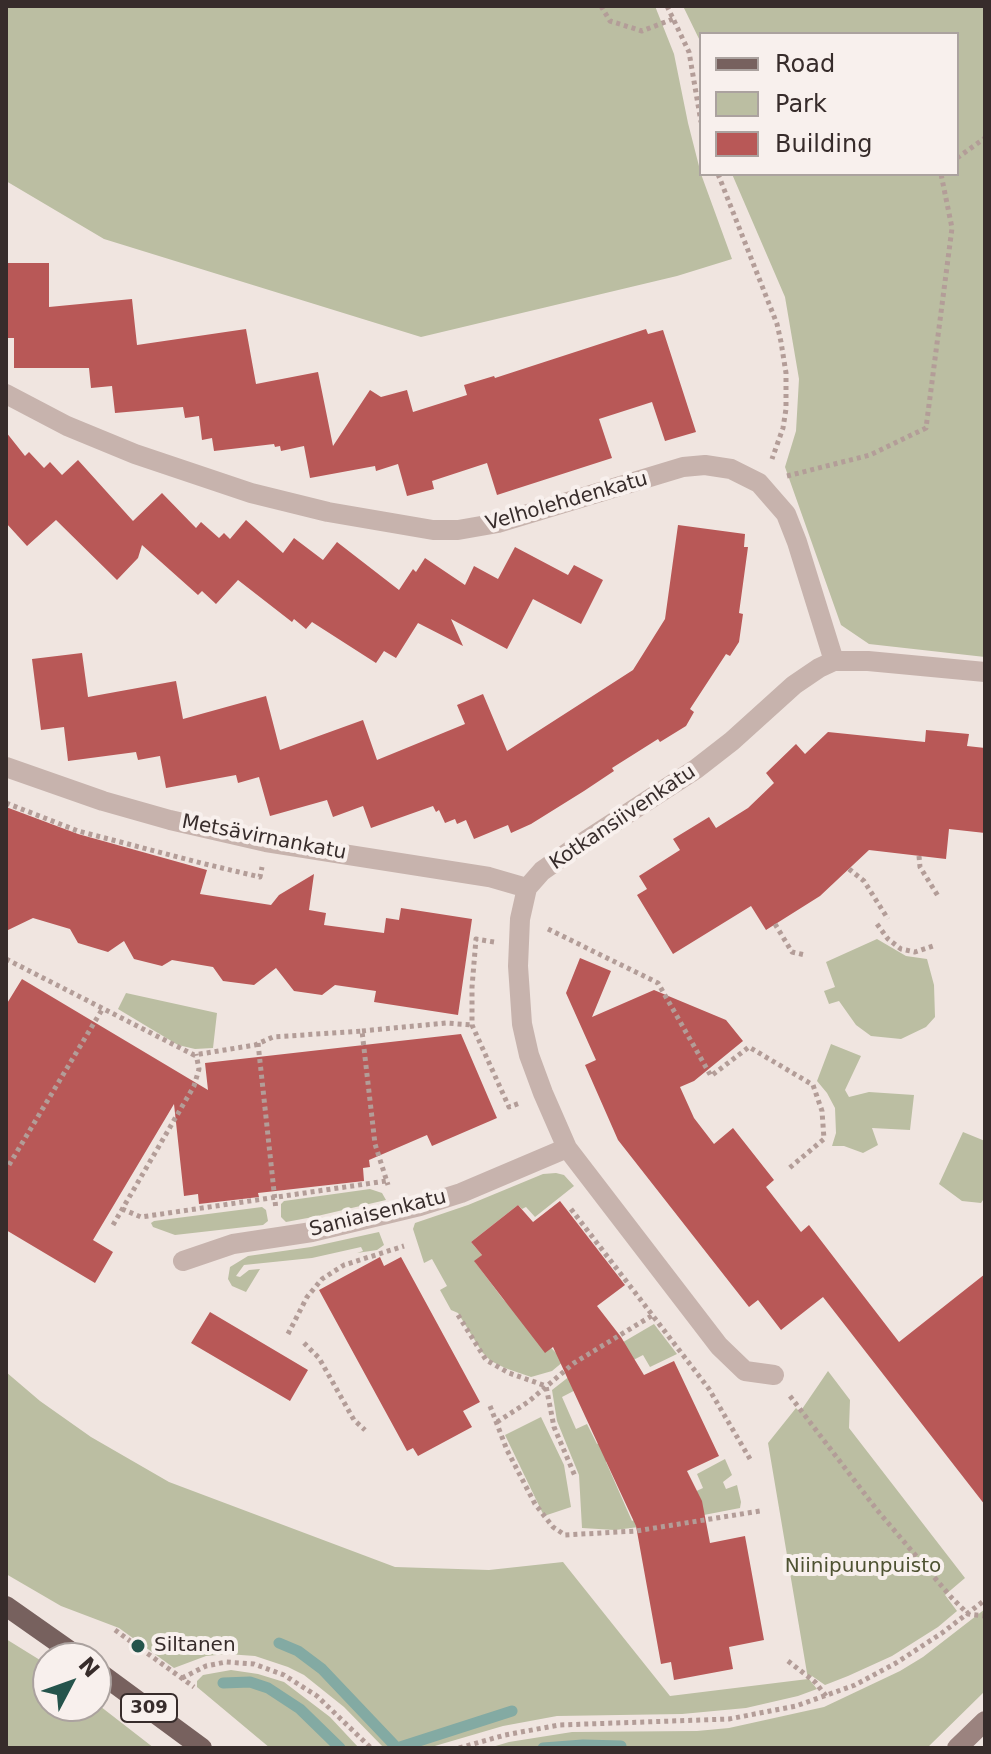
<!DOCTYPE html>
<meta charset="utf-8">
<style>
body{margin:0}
#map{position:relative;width:991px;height:1754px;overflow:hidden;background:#f0e5e0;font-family:"DejaVu Sans",sans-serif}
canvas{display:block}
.frame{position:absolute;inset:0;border:8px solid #372c2b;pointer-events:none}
.legend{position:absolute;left:699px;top:32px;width:260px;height:144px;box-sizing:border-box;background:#f8f0ed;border:2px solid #aba29f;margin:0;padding:10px 14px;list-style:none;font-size:24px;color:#372c2b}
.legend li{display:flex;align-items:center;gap:16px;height:40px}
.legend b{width:40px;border:2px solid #aba29f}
.north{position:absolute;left:32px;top:1642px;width:80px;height:80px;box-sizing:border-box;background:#f8f0ed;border:2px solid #aba29f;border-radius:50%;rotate:49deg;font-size:22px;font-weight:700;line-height:32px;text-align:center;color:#372c2b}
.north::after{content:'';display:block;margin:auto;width:28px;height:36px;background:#25544c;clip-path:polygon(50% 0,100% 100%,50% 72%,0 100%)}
</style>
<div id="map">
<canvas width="991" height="1754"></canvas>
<div class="frame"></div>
<ul class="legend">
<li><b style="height:10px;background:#77615e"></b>Road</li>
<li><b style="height:22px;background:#bbbea2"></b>Park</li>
<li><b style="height:22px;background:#b85857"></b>Building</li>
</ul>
<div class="north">N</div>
</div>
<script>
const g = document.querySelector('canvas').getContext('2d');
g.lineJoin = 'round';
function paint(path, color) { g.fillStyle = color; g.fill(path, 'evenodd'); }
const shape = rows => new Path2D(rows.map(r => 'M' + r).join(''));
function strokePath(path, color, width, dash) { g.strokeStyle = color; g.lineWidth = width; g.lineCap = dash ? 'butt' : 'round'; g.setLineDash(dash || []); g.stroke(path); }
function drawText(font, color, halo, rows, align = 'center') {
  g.font = font + ' "DejaVu Sans",sans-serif'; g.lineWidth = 8; g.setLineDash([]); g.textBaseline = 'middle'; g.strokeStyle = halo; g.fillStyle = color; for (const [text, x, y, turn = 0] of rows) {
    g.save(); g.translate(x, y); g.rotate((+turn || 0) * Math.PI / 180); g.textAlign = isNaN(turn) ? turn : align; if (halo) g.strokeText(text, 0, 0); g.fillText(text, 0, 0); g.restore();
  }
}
const green = shape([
 [6,6,655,6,674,54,688,123,701,174,732,259,677,276,421,337,104,239,6,181],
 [683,6,985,6,985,657,869,644,841,625,785,467,796,431,799,379,785,297,732,174,957,174,957,34,701,34,701,43],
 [877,939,906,956,927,959,934,985,935,1017,926,1027,901,1039,871,1036,856,1025,839,1001,829,1004,824,991,835,987,826,962],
 [126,993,217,1013,213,1048,195,1049,178,1045,118,1009],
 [831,1044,861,1056,845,1090,849,1097,869,1092,914,1095,910,1130,872,1128,878,1145,863,1153,844,1146,832,1146,836,1133,835,1108,827,1093,817,1081],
 [963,1132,985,1141,985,1197,981,1203,962,1201,939,1184],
 [556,1173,564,1175,574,1186,535,1217,526,1207,522,1209,518,1205,471,1242,482,1255,475,1262,503,1299,564,1361,552,1371,531,1377,505,1368,491,1361,482,1352,458,1313,451,1310,440,1290,447,1286,432,1259,424,1263,413,1229,415,1223,468,1205,543,1174],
 [370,1189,382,1193,386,1200,313,1217,286,1222,281,1217,281,1204,284,1201],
 [262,1207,266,1210,268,1221,263,1225,175,1235,153,1227,151,1223,154,1221],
 [379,1232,384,1245,377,1250,357,1253,363,1251,361,1247,312,1258,244,1265,236,1276,240,1277,249,1270,260,1269,246,1292,232,1286,228,1279,230,1267,248,1256,311,1247],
 [654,1324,677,1354,650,1367,643,1355,562,1397,576,1429,587,1424,597,1444,606,1440,606,1462,632,1521,703,1488,697,1474,725,1459,732,1475,723,1482,726,1489,737,1485,741,1502,740,1508,647,1526,615,1530,582,1528,579,1475,557,1421,552,1390,584,1365],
 [828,1371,850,1400,849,1428,965,1578,945,1595,957,1611,938,1627,892,1656,848,1676,825,1685,812,1676,809,1679,817,1689,798,1696,746,1708,682,1714,557,1716,503,1726,428,1748,384,1748,344,1707,304,1675,288,1667,255,1656,227,1654,206,1656,174,1668,119,1628,61,1606,6,1574,6,1372,40,1401,91,1437,169,1482,395,1567,489,1570,563,1562,670,1696,808,1679,768,1443,796,1408,800,1412],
 [541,1417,564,1465,571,1507,544,1516,505,1435],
 [985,1609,985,1691,927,1748,489,1748,509,1742,572,1732,697,1731,729,1728,824,1707,900,1671,923,1657],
 [6,1639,48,1665,48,1706,96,1706,96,1703,154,1748,6,1748],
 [231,1670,258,1674,284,1682,330,1717,359,1748,270,1748,197,1687,197,1681,203,1675]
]);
const stream = shape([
 [279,1643,298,1651,322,1669,397,1748,512,1711],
 [223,1683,250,1682,268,1688,300,1709,340,1748],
 [543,1748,583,1745,621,1746]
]);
const building = shape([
 [6,263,49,263,49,307,132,299,137,345,246,329,256,384,318,372,333,446,370,390,381,397,407,390,413,412,467,395,464,385,494,376,495,378,646,329,648,334,663,330,696,432,665,441,652,402,599,419,612,458,497,495,487,463,432,481,434,489,407,496,398,464,376,471,375,466,310,478,304,446,281,451,280,446,275,447,274,444,214,451,212,438,202,440,199,416,185,418,183,407,115,413,112,386,91,388,89,368,14,368,14,338,6,338],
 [6,432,25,456,29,452,44,468,50,462,62,475,78,460,133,521,162,493,196,528,201,522,219,538,224,533,230,539,246,520,283,553,294,538,323,560,337,542,399,590,413,569,416,572,425,558,465,585,474,566,498,579,515,547,568,575,574,565,603,580,581,624,533,599,507,649,451,619,463,646,418,623,396,658,384,651,376,663,312,622,306,629,294,619,292,622,238,580,216,604,202,591,198,595,142,545,138,558,117,580,56,520,27,546,6,523],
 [678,525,745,534,744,547,748,547,739,613,743,614,739,642,730,656,726,654,690,709,694,712,686,726,660,742,658,739,612,768,614,771,584,791,531,824,511,833,508,825,474,839,466,820,457,824,455,819,445,823,439,810,436,812,433,806,371,828,363,806,333,817,327,800,270,816,259,777,238,783,236,775,166,788,160,756,138,760,136,752,68,761,64,727,41,730,32,659,82,653,88,697,176,681,183,719,266,696,280,750,363,720,377,760,465,724,457,705,483,694,507,751,633,670,665,619],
 [926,730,969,734,967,746,985,748,985,833,949,829,946,859,869,850,820,896,766,930,751,906,673,954,637,895,647,889,639,876,680,850,673,839,709,817,716,828,748,808,774,783,766,773,796,744,805,754,828,732,925,742],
 [6,807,78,834,207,870,200,894,271,905,279,895,314,874,309,910,326,913,324,925,384,933,386,918,399,920,401,908,472,919,458,1015,374,1002,376,991,335,985,322,995,294,991,276,968,254,985,223,981,213,967,172,960,162,966,134,959,124,941,108,952,78,943,70,929,33,918,6,931],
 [580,958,611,971,592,1017,654,990,726,1020,743,1041,694,1081,680,1087,694,1118,714,1144,733,1128,774,1180,766,1187,801,1232,809,1225,899,1342,985,1274,985,1505,823,1297,781,1330,758,1300,749,1307,618,1140,585,1065,596,1060,566,993],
 [22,979,208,1090,205,1063,461,1034,497,1118,432,1146,427,1135,369,1160,370,1167,363,1168,364,1181,258,1193,259,1197,199,1204,198,1194,184,1196,174,1104,93,1240,113,1252,95,1283,6,1230,6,1005],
 [560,1201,625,1285,597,1306,621,1337,644,1375,674,1361,719,1456,687,1471,702,1501,710,1543,745,1536,764,1640,729,1647,733,1669,674,1680,671,1662,661,1664,636,1526,553,1347,545,1353,474,1261,482,1255,471,1242,518,1205,533,1222],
 [380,1257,384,1266,401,1257,480,1402,463,1411,472,1427,418,1456,413,1448,407,1451,319,1290],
 [210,1312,308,1370,290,1401,191,1343]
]);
const path = shape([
 [601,6,610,21,642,31,673,19],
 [667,6,689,52,701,122],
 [957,158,985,138],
 [718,174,777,324,781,342,786,373,786,409,783,428,772,459],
 [787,476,870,455,926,428,952,228,941,174],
 [6,803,78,831,201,863,260,877,262,867],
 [919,856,920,867,938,896],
 [849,869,864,881,888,919],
 [775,924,792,952,805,955],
 [877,924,888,939,901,949,915,952,933,946],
 [548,929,658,983,711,1076,749,1047,813,1085,822,1111,824,1139,787,1170],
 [494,942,476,939,472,987,472,1025,509,1107,520,1103],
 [6,959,194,1055,255,1045,273,1037,362,1031,375,1144,388,1185],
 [362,1031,446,1023,472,1025],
 [258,1043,276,1210],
 [9,1165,103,1008],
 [122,1209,141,1217,386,1181],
 [571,1209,709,1389,750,1459],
 [113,1225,194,1086,199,1069,196,1054],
 [458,1315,486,1360,509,1373,546,1386,554,1427,575,1476],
 [288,1334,307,1297,322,1279,344,1265,404,1246],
 [304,1343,319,1358,354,1420,365,1430],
 [790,1396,877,1510,951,1597,968,1614,985,1616],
 [490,1406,507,1450,535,1504,553,1527,565,1535,636,1531,760,1511],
 [497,1422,528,1402,574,1363,653,1315],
 [115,1630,194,1687],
 [788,1661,815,1682,826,1696],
 [182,1678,206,1666,226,1662,254,1664,284,1675,317,1696,371,1748],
 [459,1748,505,1735,559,1725,729,1719,796,1706,855,1685,896,1663,942,1633,985,1600]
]);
const minor = shape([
 [6,394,67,426,135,454,251,493,328,512,433,530,458,530,498,523,683,467,705,465,731,469,759,483,786,514,797,542,834,661],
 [6,767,103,801,170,820,266,842,489,877,527,888],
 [183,1261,233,1244,312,1232,420,1206,461,1193,567,1148],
 [774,1375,745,1371,719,1346,567,1148,543,1093,529,1055,522,1024,518,966,520,919,527,888,542,871,573,849,696,769,732,741,794,685,819,668,834,661,868,661,985,672]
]);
const secondary = shape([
 [957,1748,985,1721]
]);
const primary = shape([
 [6,1606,80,1658],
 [96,1670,202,1748]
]);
const markers = [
 [138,1646,8,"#25544c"]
];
const shields = [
 [149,1708,56]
];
const shieldNames = [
 ["309",149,1708]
];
const streetNames = [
 ["Velholehdenkatu",567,502,-16],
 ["Kotkansiivenkatu",623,818,-34],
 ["Metsävirnankatu",264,838,11],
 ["Saniaisenkatu",378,1214,-14]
];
const parkNames = [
 ["Niinipuunpuisto",863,1567]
];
const poiNames = [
 ["Siltanen",154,1646]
];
paint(green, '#bbbea2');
strokePath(stream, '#83aaa3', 11);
paint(building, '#b85857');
strokePath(path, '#b39d98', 5, [4, 4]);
strokePath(minor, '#c7b3ad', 20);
strokePath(secondary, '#9b837f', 20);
strokePath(primary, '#77615e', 20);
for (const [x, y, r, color] of markers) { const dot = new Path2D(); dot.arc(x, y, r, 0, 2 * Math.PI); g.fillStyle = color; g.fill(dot); strokePath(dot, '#f8f0ed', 3); }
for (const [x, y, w] of shields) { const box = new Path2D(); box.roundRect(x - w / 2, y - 14, w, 28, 6); g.fillStyle = '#f8f0ed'; g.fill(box); strokePath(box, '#372c2b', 2); }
drawText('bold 18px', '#372c2b', null, shieldNames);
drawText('20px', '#372c2b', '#f8f0ed', streetNames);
drawText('20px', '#4e5232', '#f8f0ed', parkNames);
drawText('20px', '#372c2b', '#f8f0ed', poiNames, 'left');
</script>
